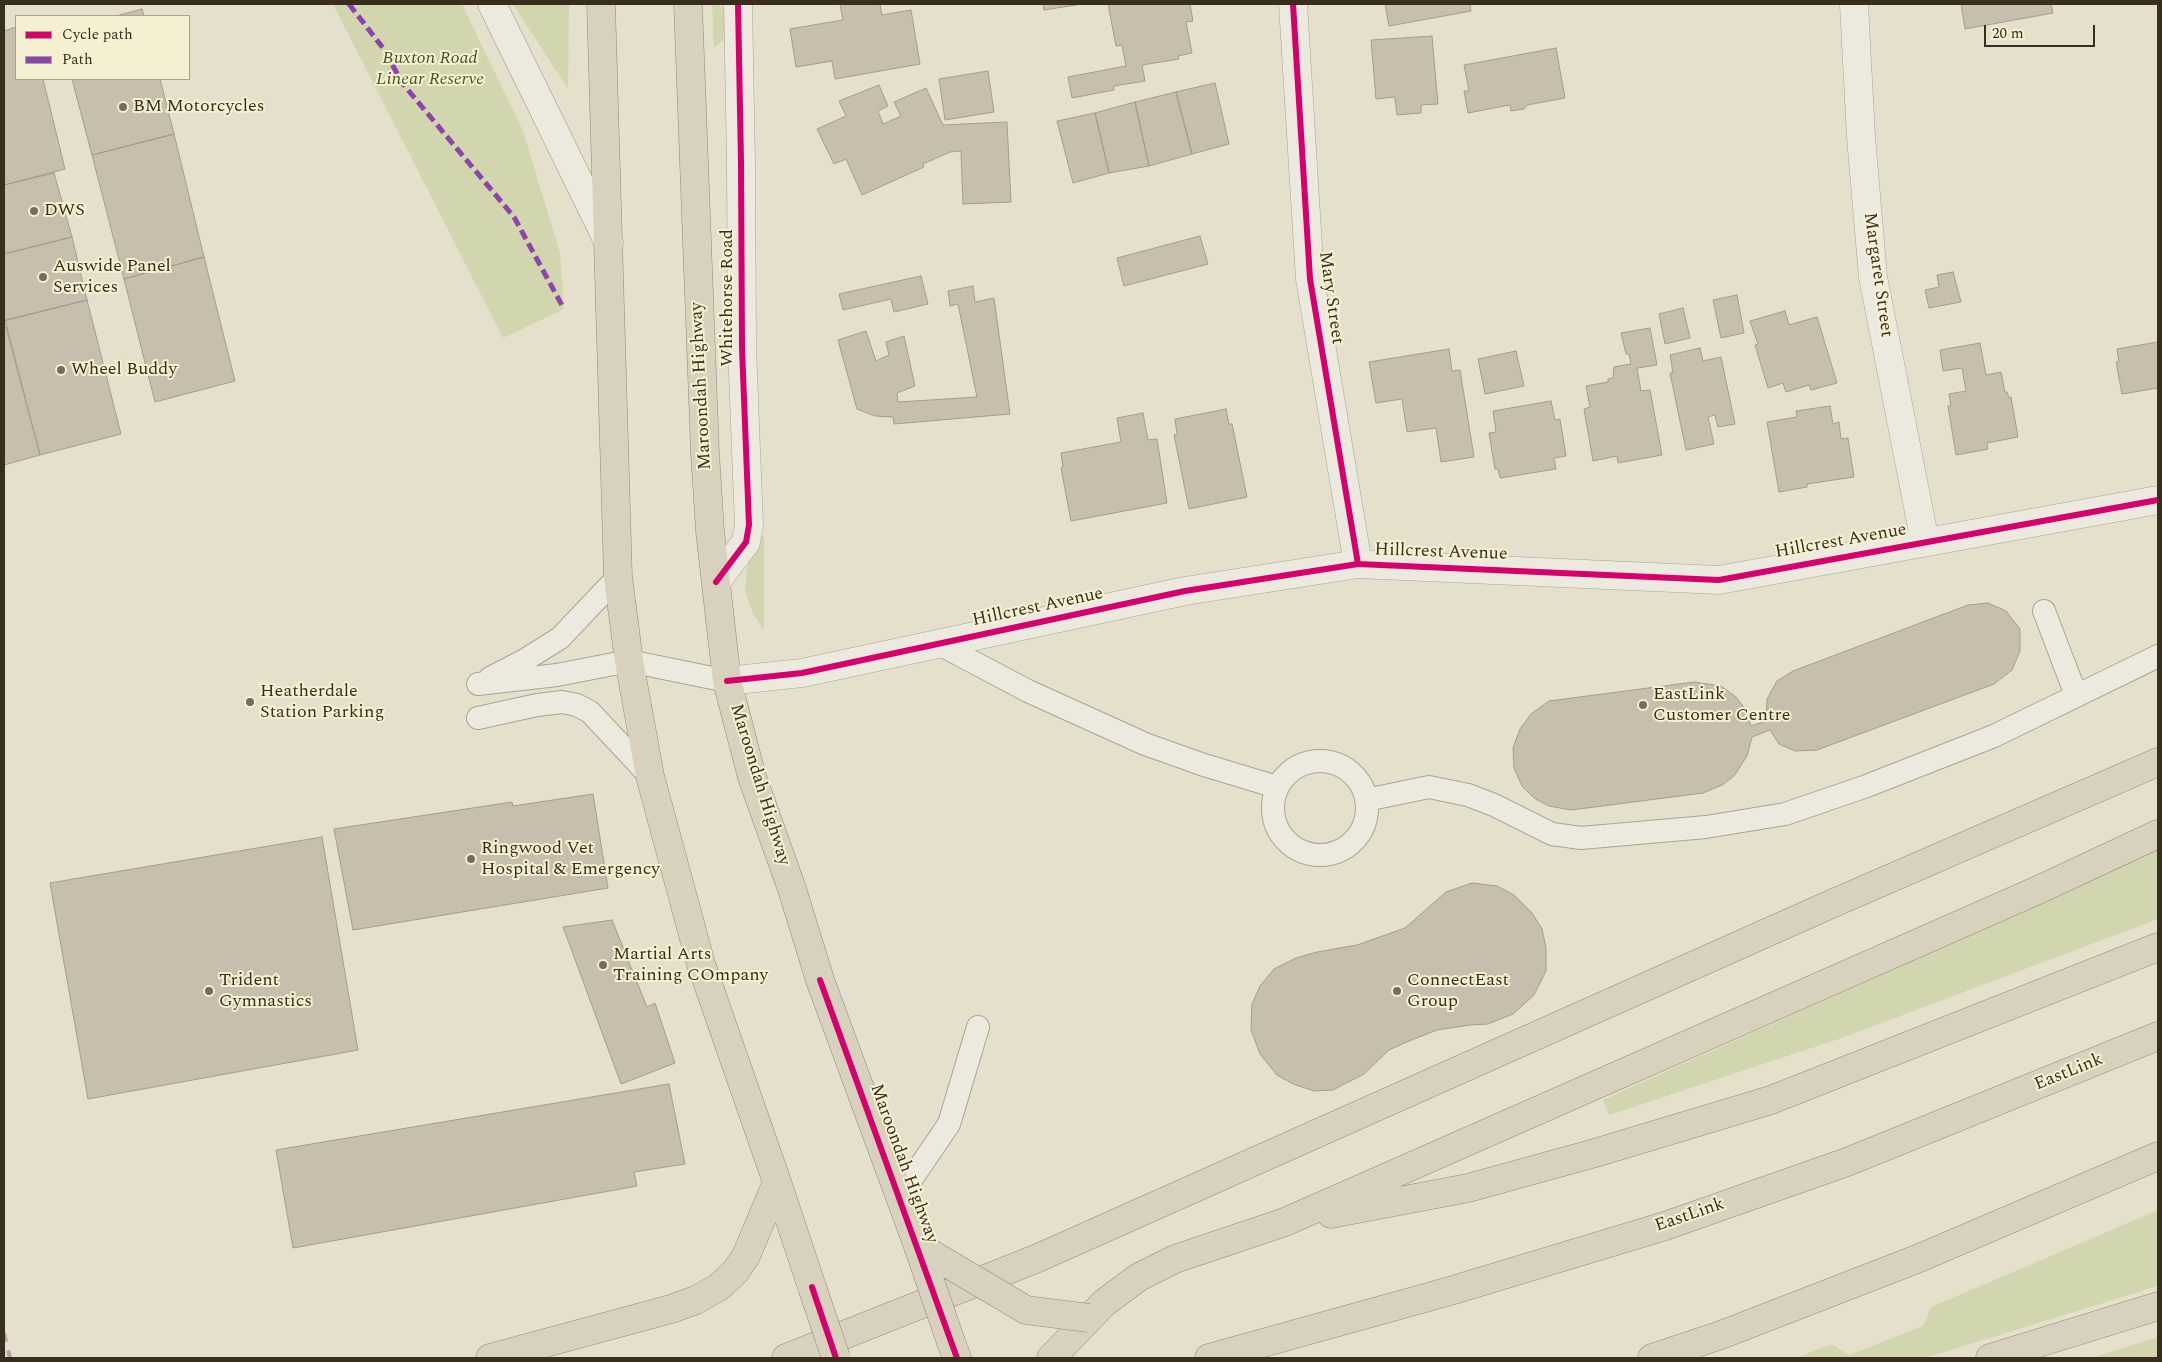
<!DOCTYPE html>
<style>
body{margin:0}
#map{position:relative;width:2162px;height:1362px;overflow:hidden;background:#e4e0cc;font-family:Spectral,serif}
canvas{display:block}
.frame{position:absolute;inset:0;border:5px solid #392e1e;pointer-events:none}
.legend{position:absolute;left:15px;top:15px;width:175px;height:65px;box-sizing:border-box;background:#f6f0d2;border:1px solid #aaa28a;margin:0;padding:6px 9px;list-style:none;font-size:15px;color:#392e1e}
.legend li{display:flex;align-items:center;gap:10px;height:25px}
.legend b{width:25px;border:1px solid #aaa28a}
.scale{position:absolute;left:1984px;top:25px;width:111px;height:22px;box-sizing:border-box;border:2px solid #392e1e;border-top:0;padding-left:6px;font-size:15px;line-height:18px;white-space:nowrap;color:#392e1e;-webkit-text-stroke:4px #f6f0d2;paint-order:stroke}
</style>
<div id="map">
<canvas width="2162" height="1362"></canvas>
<div class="frame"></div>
<ul class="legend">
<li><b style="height:6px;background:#d6006c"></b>Cycle path</li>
<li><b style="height:6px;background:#8e44ad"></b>Path</li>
</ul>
<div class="scale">20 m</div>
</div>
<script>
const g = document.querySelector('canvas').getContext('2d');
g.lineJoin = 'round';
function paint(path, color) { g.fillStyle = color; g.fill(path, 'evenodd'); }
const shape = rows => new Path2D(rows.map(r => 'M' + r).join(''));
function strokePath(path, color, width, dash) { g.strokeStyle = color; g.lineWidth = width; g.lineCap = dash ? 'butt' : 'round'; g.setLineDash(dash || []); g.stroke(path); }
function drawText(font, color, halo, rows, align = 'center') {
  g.font = font + ' Spectral,serif'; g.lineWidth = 4; g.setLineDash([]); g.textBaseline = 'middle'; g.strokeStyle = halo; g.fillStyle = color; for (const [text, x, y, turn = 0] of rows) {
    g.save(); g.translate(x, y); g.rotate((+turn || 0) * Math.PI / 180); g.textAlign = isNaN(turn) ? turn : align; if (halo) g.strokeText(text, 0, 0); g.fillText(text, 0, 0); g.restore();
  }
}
const green = shape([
 [333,4,462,4,523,131,560,253,564,309,503,338],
 [513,4,569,4,568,89,518,12],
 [712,4,720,4,719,7,726,8,727,38,714,47],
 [759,535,764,536,764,630,754,615,745,592,747,568],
 [2158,850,2158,919,1839,1039,1609,1115,1603,1100],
 [2158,1210,2158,1286,1925,1358,1796,1358,1832,1344,1849,1355,1923,1326,1931,1307],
 [2158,1337,2158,1358,2091,1358]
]);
const building = shape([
 [840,4,880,4,882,15,911,10,920,64,835,79,832,61,796,67,790,29,843,20,840,4],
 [1043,4,1082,4,1044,10,1043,4],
 [1108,4,1190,4,1193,21,1186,22,1192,53,1178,56,1179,59,1142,65,1145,81,1114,86,1114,90,1072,98,1068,77,1126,66,1122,45,1116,46,1108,4],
 [1385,4,1470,4,1471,11,1389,26,1385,4],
 [1961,4,2051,4,2053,13,1965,29,1961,4],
 [142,9,144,16,116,16,142,9],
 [16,27,16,79,43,79,65,169,4,185,4,31,16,27],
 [1432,36,1438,104,1421,105,1421,113,1397,115,1395,97,1376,99,1371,40,1432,36],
 [1556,48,1565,98,1527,105,1524,109,1511,111,1510,105,1468,113,1464,91,1469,91,1464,65,1556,48],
 [988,71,994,112,945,120,939,79,988,71],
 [72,79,160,79,174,134,92,155,72,79],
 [1215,83,1229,144,1192,154,1176,92,1215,83],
 [879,85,888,106,878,111,883,124,901,116,894,102,926,88,943,125,1007,122,1011,202,963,204,961,151,950,152,923,164,924,167,862,195,846,159,834,164,817,129,846,116,839,101,879,85],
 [1176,92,1192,154,1149,166,1135,102,1176,92],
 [1135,102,1149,166,1109,173,1095,113,1135,102],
 [1095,113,1109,173,1073,183,1057,121,1095,113],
 [174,134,204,257,124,279,92,155,174,134],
 [54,173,72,237,4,254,4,185,54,173],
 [1200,236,1208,264,1124,286,1117,258,1200,236],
 [72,237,87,300,4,321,4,254,72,237],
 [204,257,235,381,155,402,124,279,204,257],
 [1953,272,1961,302,1929,308,1925,290,1939,287,1937,275,1953,272],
 [921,276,928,304,894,312,891,299,843,310,839,294,921,276],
 [973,286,975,302,994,298,1010,414,894,424,893,417,875,416,857,409,838,340,866,331,876,361,889,355,886,342,904,336,915,386,897,393,898,402,977,397,958,304,950,306,948,291,973,286],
 [1737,295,1744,333,1721,338,1713,300,1737,295],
 [87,300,121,434,40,455,5,320,87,300],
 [1683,308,1690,338,1665,344,1659,314,1683,308],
 [1785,311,1789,325,1817,317,1837,383,1811,390,1809,385,1786,392,1783,383,1768,388,1755,345,1758,344,1750,321,1785,311],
 [4,327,6,327,40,455,4,465,4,327],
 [1650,328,1657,365,1637,368,1641,391,1650,390,1662,455,1618,463,1617,456,1593,461,1584,409,1590,407,1586,386,1608,382,1608,379,1613,378,1614,367,1631,364,1629,354,1626,354,1621,333,1650,328],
 [2158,342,2158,391,2158,388,2122,394,2116,362,2119,362,2117,349,2158,342],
 [1980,343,1986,375,2001,372,2005,392,2007,392,2009,398,2011,397,2018,437,1987,443,1988,449,1956,455,1948,406,1951,406,1949,394,1966,391,1962,368,1943,371,1940,350,1980,343],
 [1700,348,1703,361,1721,357,1735,424,1718,427,1715,415,1708,417,1714,444,1686,450,1670,373,1673,373,1670,355,1700,348],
 [1449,349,1452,371,1460,370,1474,457,1441,462,1436,428,1407,432,1402,399,1376,403,1369,362,1449,349],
 [1516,351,1524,386,1485,394,1478,359,1516,351],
 [1551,401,1555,420,1560,419,1566,456,1554,458,1556,469,1500,478,1498,469,1495,469,1489,433,1496,432,1493,411,1551,401],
 [1830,406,1833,424,1839,422,1841,439,1848,438,1854,477,1807,484,1807,487,1779,492,1767,422,1797,417,1796,411,1830,406],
 [1226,409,1229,424,1232,424,1247,497,1189,509,1174,435,1177,434,1175,419,1226,409],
 [1143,413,1148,440,1157,439,1167,503,1071,521,1061,468,1063,467,1061,453,1121,442,1117,418,1143,413],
 [1988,603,2006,611,2020,629,2020,651,2012,670,1994,684,1817,750,1795,751,1779,744,1770,730,1752,737,1747,756,1734,776,1722,785,1703,793,1571,810,1549,806,1534,798,1522,786,1514,768,1513,748,1520,729,1531,714,1549,701,1694,682,1721,686,1736,697,1745,709,1751,726,1766,721,1767,699,1777,681,1793,671,1968,605,1988,603],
 [593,794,608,888,353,930,334,829,512,802,513,806,593,794],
 [322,837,358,1050,88,1099,50,883,322,837],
 [1472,883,1497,886,1514,895,1532,913,1542,929,1546,948,1546,971,1534,995,1513,1014,1488,1024,1470,1025,1437,1030,1409,1041,1389,1050,1364,1074,1333,1090,1314,1091,1293,1084,1277,1075,1260,1054,1251,1030,1252,1004,1260,986,1274,969,1296,958,1317,952,1357,945,1405,928,1446,892,1472,883],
 [612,920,647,1007,655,1003,675,1063,621,1084,563,927,612,920],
 [669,1084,685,1164,634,1172,637,1186,293,1248,276,1150,669,1084]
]);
const lane = shape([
 [2044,611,2076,695],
 [941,645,1028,691,1145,744,1204,765,1277,787],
 [490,678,525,660,560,638,618,577],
 [478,684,557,675,629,661,727,681],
 [478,718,537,705,562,702,577,705,590,712,650,776],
 '1273 808a47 47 0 1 1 94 0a47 47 0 1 1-94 0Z',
 [1366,800,1429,787,1468,795,1494,805,1552,834,1581,838,1706,827,1785,814,1864,787,1994,736,2158,656],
 [900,1196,949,1124,978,1027]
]);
const street = shape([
 [1293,4,1310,279,1358,564],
 [1854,4,1861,137,1873,277,1925,542],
 [716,582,746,542,749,525,742,348,741,162,738,4],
 [727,681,802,673,1185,591,1358,564,1719,580,2158,500]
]);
const secondary = shape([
 [492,4,609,243]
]);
const highway = shape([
 [601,4,618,577,629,661,650,776,701,964,777,1182,812,1287],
 [688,4,705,453,710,531,727,681,752,777,792,889,820,980,918,1246],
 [1331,1214,1468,1188,1595,1153,1771,1100,2158,947],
 [951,1342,957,1358],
 [490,1358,671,1309,696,1300,719,1287,735,1272,746,1256,777,1182],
 [786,1358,1038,1258,1829,905,2158,762],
 [1051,1358,1104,1303,1139,1277,1175,1259,1285,1222,2038,890,2158,834],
 [1209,1358,1450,1291,1665,1226,1847,1162,2158,1036],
 [1652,1358,1721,1335,1917,1259,2158,1156],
 [1990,1358,2158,1306]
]);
const rail = shape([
 [4,1333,10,1358]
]);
const highwayBridge = shape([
 [918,1246,1026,1310,1089,1318],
 [918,1246,951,1342],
 [812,1287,836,1358]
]);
const quiet = shape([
 [349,4,383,48,403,84,514,217,564,309]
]);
const cycleway = shape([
 [1293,4,1310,279,1358,564],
 [716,582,746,542,749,525,742,348,741,162,738,4],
 [727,681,802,673,1185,591,1358,564,1719,580,2158,500],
 [820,980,957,1358],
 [812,1287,836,1358]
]);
const markers = [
 [123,107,5,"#756c5b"],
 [34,211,5,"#756c5b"],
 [43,277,5,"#756c5b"],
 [61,370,5,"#756c5b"],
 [250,702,5,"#756c5b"],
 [1643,705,5,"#756c5b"],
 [471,859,5,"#756c5b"],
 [603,965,5,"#756c5b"],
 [209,991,5,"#756c5b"],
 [1397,991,5,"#756c5b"]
];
const parkNames = [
 ["Buxton Road",430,59],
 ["Linear Reserve",430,80]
];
const poiNames = [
 ["BM Motorcycles",133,107],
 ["DWS",44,211],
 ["Auswide Panel",53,267],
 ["Services",53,288],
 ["Wheel Buddy",71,370],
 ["Heatherdale",260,692],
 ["Station Parking",260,713],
 ["EastLink",1653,695],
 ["Customer Centre",1653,716],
 ["Ringwood Vet",481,849],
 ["Hospital & Emergency",481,870],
 ["Martial Arts",613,955],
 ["Training COmpany",613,976],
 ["Trident",219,981],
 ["Gymnastics",219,1002],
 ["ConnectEast",1407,981],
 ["Group",1407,1002]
];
const streetNames = [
 ["Margaret Street",1877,275,82],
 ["Whitehorse Road",728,298,-90],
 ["Mary Street",1330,298,82],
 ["Maroondah Highway",702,386,-93],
 ["Hillcrest Avenue",1841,542,-10],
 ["Hillcrest Avenue",1441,553,2],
 ["Hillcrest Avenue",1038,608,-12],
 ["Maroondah Highway",759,785,73],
 ["EastLink",2069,1073,-22],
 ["Maroondah Highway",903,1164,70],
 ["EastLink",1690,1216,-19]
];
paint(green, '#d1d6ae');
paint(building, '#c8bead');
strokePath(building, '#a59c8b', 1);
strokePath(lane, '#a9a496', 24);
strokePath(street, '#a9a496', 29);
strokePath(secondary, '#999485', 29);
strokePath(highway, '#8f8a7c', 29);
strokePath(lane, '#eceade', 22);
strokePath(street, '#eceade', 28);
strokePath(secondary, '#eceade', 28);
strokePath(highway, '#d8d1bd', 28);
strokePath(rail, '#aca99e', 4, [9, 9]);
strokePath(highwayBridge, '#8f8a7c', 29, []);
strokePath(highwayBridge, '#d8d1bd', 28);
strokePath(quiet, '#8e44ad', 5, [10, 5]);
strokePath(cycleway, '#d6006c', 6);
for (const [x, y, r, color] of markers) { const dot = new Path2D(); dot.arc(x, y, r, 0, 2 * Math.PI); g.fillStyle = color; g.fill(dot); strokePath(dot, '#f6f0d2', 2); }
drawText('italic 18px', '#445624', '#f6f0d2', parkNames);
drawText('18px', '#392e1e', '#f6f0d2', poiNames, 'left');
drawText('18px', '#392e1e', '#f6f0d2', streetNames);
</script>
